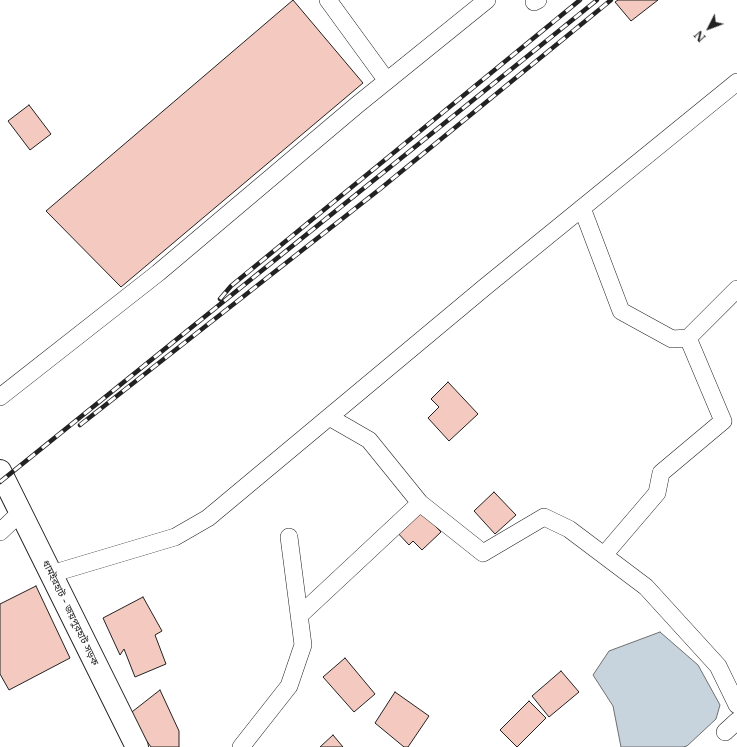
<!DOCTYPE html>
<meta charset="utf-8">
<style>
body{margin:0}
#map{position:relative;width:737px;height:747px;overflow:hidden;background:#fff;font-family:"Libre Baskerville",serif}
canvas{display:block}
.north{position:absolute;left:689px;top:8px;width:40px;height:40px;-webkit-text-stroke:3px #fff;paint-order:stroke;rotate:228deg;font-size:11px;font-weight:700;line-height:16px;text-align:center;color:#222}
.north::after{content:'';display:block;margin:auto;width:14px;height:18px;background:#222;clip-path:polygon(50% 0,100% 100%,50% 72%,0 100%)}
</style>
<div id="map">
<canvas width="737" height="747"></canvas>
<div class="north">N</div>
</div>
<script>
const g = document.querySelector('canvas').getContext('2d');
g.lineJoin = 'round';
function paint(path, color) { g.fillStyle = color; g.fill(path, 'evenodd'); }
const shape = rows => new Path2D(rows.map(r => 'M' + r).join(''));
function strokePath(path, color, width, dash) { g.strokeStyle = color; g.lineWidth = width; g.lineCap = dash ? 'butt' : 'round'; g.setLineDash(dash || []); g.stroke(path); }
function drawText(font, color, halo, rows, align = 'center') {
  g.font = font + ' "Libre Baskerville","Noto Sans Bengali",serif'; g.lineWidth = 3; g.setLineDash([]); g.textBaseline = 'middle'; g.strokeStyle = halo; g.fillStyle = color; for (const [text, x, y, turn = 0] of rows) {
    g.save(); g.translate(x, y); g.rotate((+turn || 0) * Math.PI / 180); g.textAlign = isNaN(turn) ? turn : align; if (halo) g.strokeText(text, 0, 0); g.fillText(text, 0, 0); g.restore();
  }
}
const water = shape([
 [660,632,698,665,720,705,716,719,687,746,683,747,621,747,613,706,593,675,609,651,660,632]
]);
const building = shape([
 [293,0,363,83,121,287,46,211,293,0],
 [618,0,658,0,631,21,615,2,618,0],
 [29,105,51,134,30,150,8,121,29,105],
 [448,382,478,414,449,441,428,418,439,407,431,399,448,382],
 [494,492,516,515,495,534,474,511,494,492],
 [418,508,441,532,422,550,413,541,409,545,395,530,418,508],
 [36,586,70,658,9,690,0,674,0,604,36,586],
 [143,597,162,631,155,635,166,664,135,677,124,649,120,655,103,618,143,597],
 [345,658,375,694,354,712,323,677,345,658],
 [561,671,579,692,549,717,532,696,561,671],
 [160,690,179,731,179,747,151,747,128,715,160,690],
 [395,692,429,716,408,747,404,747,375,723,395,692],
 [529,701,546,718,517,747,500,730,529,701],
 [333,735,343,747,320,747,333,735]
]);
const minor = shape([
 [328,0,387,81],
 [534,2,538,0],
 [582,208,621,311,672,339,688,338,737,289],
 [0,397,158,273,357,105,487,0],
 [329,417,369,440,420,503,483,553,544,517,569,529,646,587,718,666,737,705],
 [0,532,21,512],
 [604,555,657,493,661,473,723,421,688,338],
 [51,574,175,537,208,518,485,287,737,82],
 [300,615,420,503],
 [725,732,737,721],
 [241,747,289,686,303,645,289,537]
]);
const major = shape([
 [0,471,137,747]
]);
const rail = shape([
 [220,299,231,286,580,0],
 [80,425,380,189,611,0],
 [0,482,597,0]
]);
const streetNames = [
 ["ধামইরহাট - জয়পুরহাট সড়ক",70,613,64]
];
paint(water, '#c7d3dd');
strokePath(water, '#6f6f6f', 1);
paint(building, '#f3c9c0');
strokePath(building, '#222', 1);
strokePath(minor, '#222', 18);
strokePath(major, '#222', 24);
strokePath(minor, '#fff', 17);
strokePath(major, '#fff', 22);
strokePath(rail, '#222', 4.5);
strokePath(rail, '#fff', 3, [9]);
drawText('10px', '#222', '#fff', streetNames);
</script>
